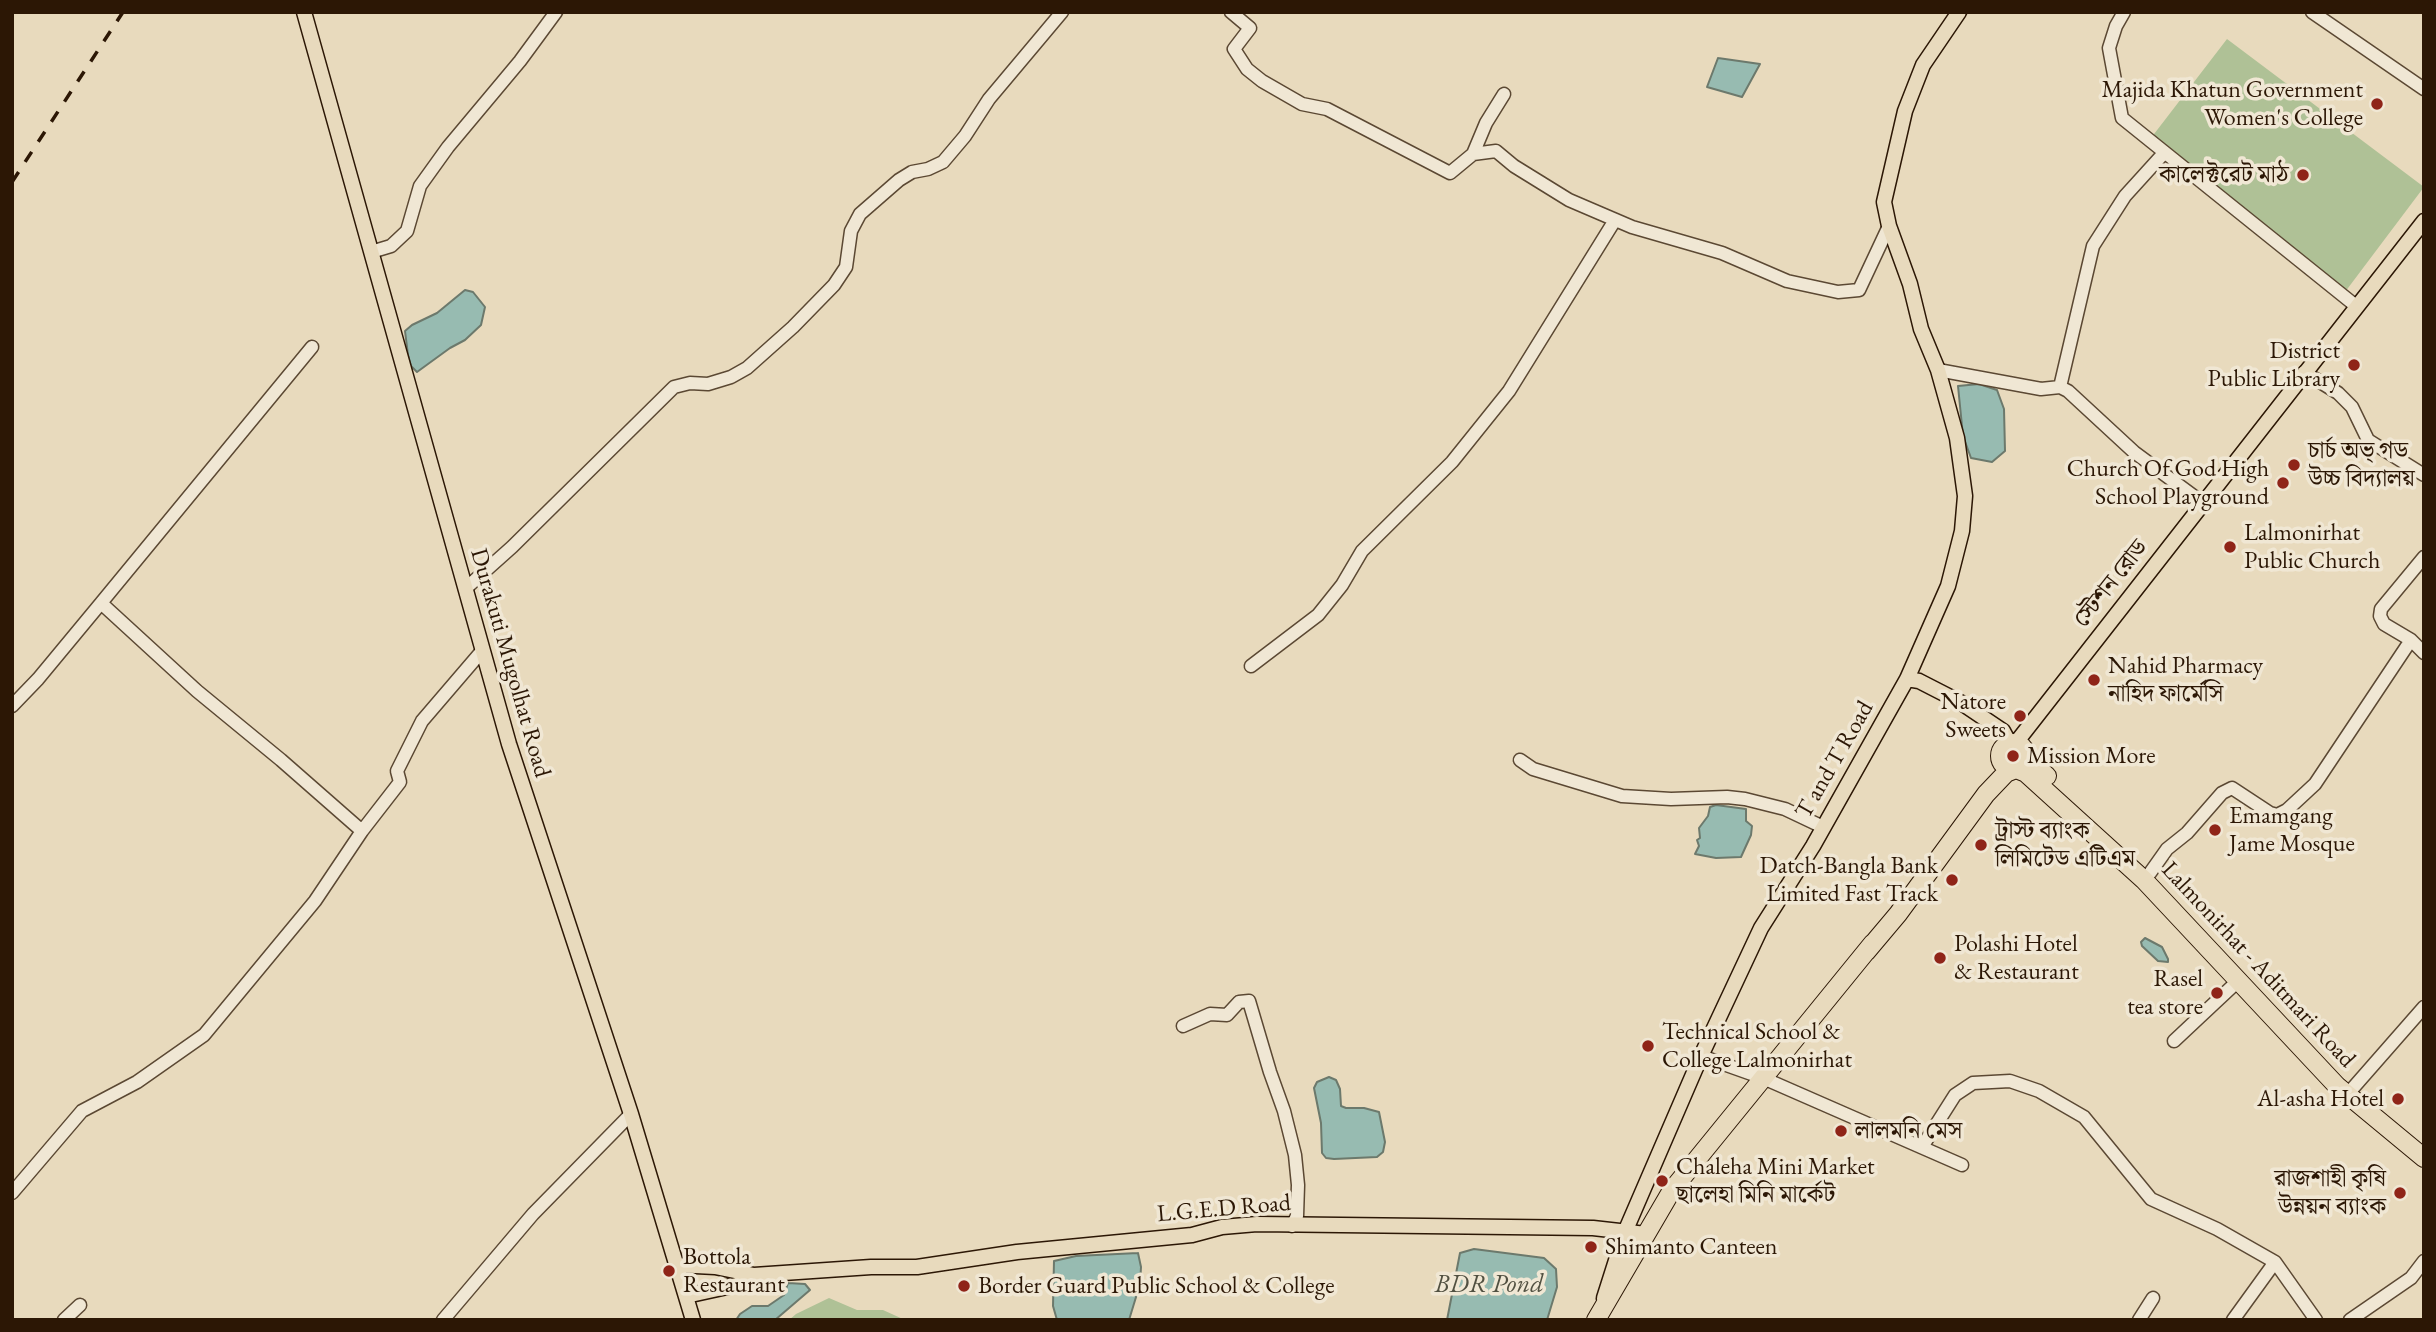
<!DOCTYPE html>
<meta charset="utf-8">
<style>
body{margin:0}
#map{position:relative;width:2436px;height:1332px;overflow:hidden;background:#e8dabd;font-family:"EB Garamond",serif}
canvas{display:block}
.frame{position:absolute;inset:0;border:14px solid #2c1705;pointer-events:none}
</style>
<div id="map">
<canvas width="2436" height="1332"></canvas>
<div class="frame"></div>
</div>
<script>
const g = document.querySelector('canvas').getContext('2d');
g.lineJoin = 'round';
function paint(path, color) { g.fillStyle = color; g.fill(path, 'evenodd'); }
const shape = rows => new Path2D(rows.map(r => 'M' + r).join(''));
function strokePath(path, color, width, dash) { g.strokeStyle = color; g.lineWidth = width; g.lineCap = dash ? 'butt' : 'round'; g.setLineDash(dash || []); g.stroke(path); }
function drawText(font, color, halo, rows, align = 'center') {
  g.font = font + ' "EB Garamond","Noto Serif Bengali",serif'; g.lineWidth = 7; g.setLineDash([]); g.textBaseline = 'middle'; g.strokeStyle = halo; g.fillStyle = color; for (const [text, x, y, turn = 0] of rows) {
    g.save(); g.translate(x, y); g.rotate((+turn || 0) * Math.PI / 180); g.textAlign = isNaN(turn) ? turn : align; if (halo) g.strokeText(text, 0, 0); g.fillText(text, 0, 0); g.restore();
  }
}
const green = shape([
 [2227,39,2424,187,2345,292,2151,138],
 [829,1298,857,1310,883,1310,905,1320,789,1320,796,1314]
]);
const water = shape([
 [1718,58,1760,64,1742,97,1707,87,1718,58],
 [465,290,473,292,485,307,481,325,465,340,450,348,417,372,411,366,408,355,405,331,412,325,437,313,465,290],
 [1979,384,1997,390,2004,409,2005,451,1992,462,1971,458,1963,436,1958,386,1979,384],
 [1716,805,1746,809,1746,821,1752,826,1751,835,1741,857,1716,858,1695,854,1699,846,1697,840,1700,838,1699,828,1708,816,1710,807,1716,805],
 [2145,938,2162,947,2168,959,2168,962,2158,961,2142,946,2141,942,2145,938],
 [1329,1077,1336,1080,1340,1089,1341,1106,1346,1108,1364,1108,1379,1112,1385,1142,1383,1152,1377,1157,1334,1159,1326,1158,1322,1153,1321,1123,1314,1088,1317,1082,1329,1077],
 [1474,1249,1544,1258,1556,1269,1557,1287,1547,1320,1447,1320,1460,1253,1474,1249],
 [1138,1253,1141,1267,1140,1284,1129,1320,1057,1320,1053,1306,1054,1261,1076,1256,1138,1253],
 [788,1283,805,1284,810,1290,775,1320,736,1320,740,1314,752,1306,768,1306,784,1295,788,1283]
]);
const minor = shape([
 [1231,12,1250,28,1234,49,1247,69,1262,81,1302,104,1327,109,1450,173,1473,154,1496,151,1514,166,1569,200,1632,227,1722,253,1787,281,1838,292,1859,290,1889,226],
 [2124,12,2116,26,2109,48,2122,118,2356,306],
 [2312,12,2424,89],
 [1473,154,1486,123,1504,94],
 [371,252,391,246,407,231,420,186,448,147,520,61,556,12],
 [1938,370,2041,389,2060,387,2068,391,2134,452,2203,503],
 [2304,372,2338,393,2352,407,2368,440,2424,475],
 [2060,387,2093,246,2125,196,2164,153],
 [2424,557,2381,609,2380,616,2384,624,2411,640,2424,653],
 [465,589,512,547,674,387,690,383,708,384,731,377,747,368,793,327,834,285,846,267,851,231,860,214,899,180,912,172,928,169,943,162,965,136,989,99,1062,12],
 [101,603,312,347],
 [1251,666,1318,615,1342,585,1362,551,1452,462,1509,391,1615,220],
 [12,706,38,679,101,603,197,691,281,760,362,831],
 [1520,760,1533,769,1622,796,1671,799,1727,797,1745,799,1785,809,1823,827],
 [2150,873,2167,849,2187,833,2222,793,2232,788,2270,813,2277,815,2287,810,2315,784,2411,640],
 [1183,1026,1210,1014,1227,1015,1239,1002,1249,1001,1270,1072,1284,1111,1295,1155,1298,1185,1297,1216,1292,1226],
 [2174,1041,2238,981],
 [1701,1056,1763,1078,1962,1165],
 [2353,1088,2424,1007],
 [1922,1147,1955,1095,1973,1083,2010,1081,2039,1091,2084,1117,2151,1199,2217,1229,2275,1262,2316,1320],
 [12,1193,82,1111,137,1082,204,1035,315,901,362,831,400,782,397,771,422,721,482,651],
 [64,1320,80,1305],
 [443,1320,533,1214,631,1114],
 [2139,1320,2153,1298],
 [2233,1320,2275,1262],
 [2350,1320,2411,1278,2424,1261]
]);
const major = shape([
 [304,12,509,744,631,1114,693,1320],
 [1907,679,1919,681,1960,702,2003,731,2010,744],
 [2015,744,2424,221],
 [676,1265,715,1267,754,1275,871,1267,917,1267,1017,1252,1192,1235,1222,1227,1257,1224,1593,1228,1646,1234],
 [686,1296,750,1282,754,1275],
 [1604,1298,1625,1232,1701,1056,1761,928,1813,846,1907,679,1948,586,1962,531,1965,496,1957,438,1938,370,1921,329,1910,284,1889,226,1884,202,1905,111,1923,65,1959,12]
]);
const highway = shape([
 '2000 756a13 13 0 1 1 26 0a13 13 0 1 1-26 0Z',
 [2026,753,2032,763,2047,776],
 [1866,952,1898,914,1986,794,2006,773,2016,769,2026,773,2144,880,2337,1086,2424,1158],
 [1596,1320,1672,1190,1873,943]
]);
const rail = shape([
 [12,182,123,12]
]);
const markers = [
 [2377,104,7,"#8f2418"],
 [2303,175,7,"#8f2418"],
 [2354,365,7,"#8f2418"],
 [2294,465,7,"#8f2418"],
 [2283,483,7,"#8f2418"],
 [2230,547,7,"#8f2418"],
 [2094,680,7,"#8f2418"],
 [2020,716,7,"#8f2418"],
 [2013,756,7,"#8f2418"],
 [2215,830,7,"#8f2418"],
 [1981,845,7,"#8f2418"],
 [1952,880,7,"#8f2418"],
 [1940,958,7,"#8f2418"],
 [2217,993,7,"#8f2418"],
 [1648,1046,7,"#8f2418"],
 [2398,1099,7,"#8f2418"],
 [1841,1131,7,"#8f2418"],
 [1662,1181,7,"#8f2418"],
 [2400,1193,7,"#8f2418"],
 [1591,1247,7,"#8f2418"],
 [669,1271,7,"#8f2418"],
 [964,1286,7,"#8f2418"]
];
const poiNames = [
 ["Majida Khatun Government",2363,90,"right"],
 ["Women's College",2363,118,"right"],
 ["কালেক্টরেট মাঠ",2289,175,"right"],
 ["District",2340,351,"right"],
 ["Public Library",2340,379,"right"],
 ["চার্চ অভ্ গড",2308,451],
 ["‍উচ্চ বিদ্যালয়",2308,479],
 ["Church Of God High",2269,469,"right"],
 ["School Playground",2269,497,"right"],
 ["Lalmonirhat",2244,533],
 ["Public Church",2244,561],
 ["Nahid Pharmacy",2108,666],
 ["নাহিদ ফার্মেসি",2108,694],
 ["Natore",2006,702,"right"],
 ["Sweets",2006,730,"right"],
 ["Mission More",2027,756],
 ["Emamgang",2229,816],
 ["Jame Mosque",2229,844],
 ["ট্রাস্ট ব্যাংক",1995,831],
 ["লিমিটেড এটিএম",1995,859],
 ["Datch-Bangla Bank",1938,866,"right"],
 ["Limited Fast Track",1938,894,"right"],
 ["Polashi Hotel",1954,944],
 ["& Restaurant",1954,972],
 ["Rasel",2203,979,"right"],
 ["tea store",2203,1007,"right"],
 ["Technical School &",1662,1032],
 ["College Lalmonirhat",1662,1060],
 ["Al-asha Hotel",2384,1099,"right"],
 ["লালমনি মেস",1855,1131],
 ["Chaleha Mini Market",1676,1167],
 ["ছালেহা মিনি মার্কেট",1676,1195],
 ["রাজশাহী কৃষি",2386,1179,"right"],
 ["উন্নয়ন ব্যাংক",2386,1207,"right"],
 ["Shimanto Canteen",1605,1247],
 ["Bottola",683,1257],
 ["Restaurant",683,1285],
 ["Border Guard Public School & College",978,1286]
];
const streetNames = [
 ["স্টেশন রোড",2111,584,-52],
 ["Durakuti Mugolhat Road",510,663,74],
 ["T and T Road",1835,760,-60],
 ["Lalmonirhat - Aditmari Road",2258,965,47],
 ["L.G.E.D Road",1224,1209,-5]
];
const waterNames = [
 ["BDR Pond",1489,1285]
];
paint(green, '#afc196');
paint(water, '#97bbb1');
strokePath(water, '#6c796c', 2);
strokePath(minor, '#5b4833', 15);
strokePath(major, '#2c1705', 17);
strokePath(highway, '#2c1705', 20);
strokePath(minor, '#f0e7d4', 12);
strokePath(major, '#e8dabd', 14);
strokePath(highway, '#e8dabd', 18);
strokePath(rail, '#2c1705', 3.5, [12, 12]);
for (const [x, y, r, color] of markers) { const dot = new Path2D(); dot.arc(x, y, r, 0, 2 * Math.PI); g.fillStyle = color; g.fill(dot); strokePath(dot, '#f0e7d4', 2.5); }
drawText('24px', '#2c1705', '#f0e7d4', poiNames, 'left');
drawText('24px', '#2c1705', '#f0e7d4', streetNames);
drawText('italic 26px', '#515041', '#f0e7d4', waterNames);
</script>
